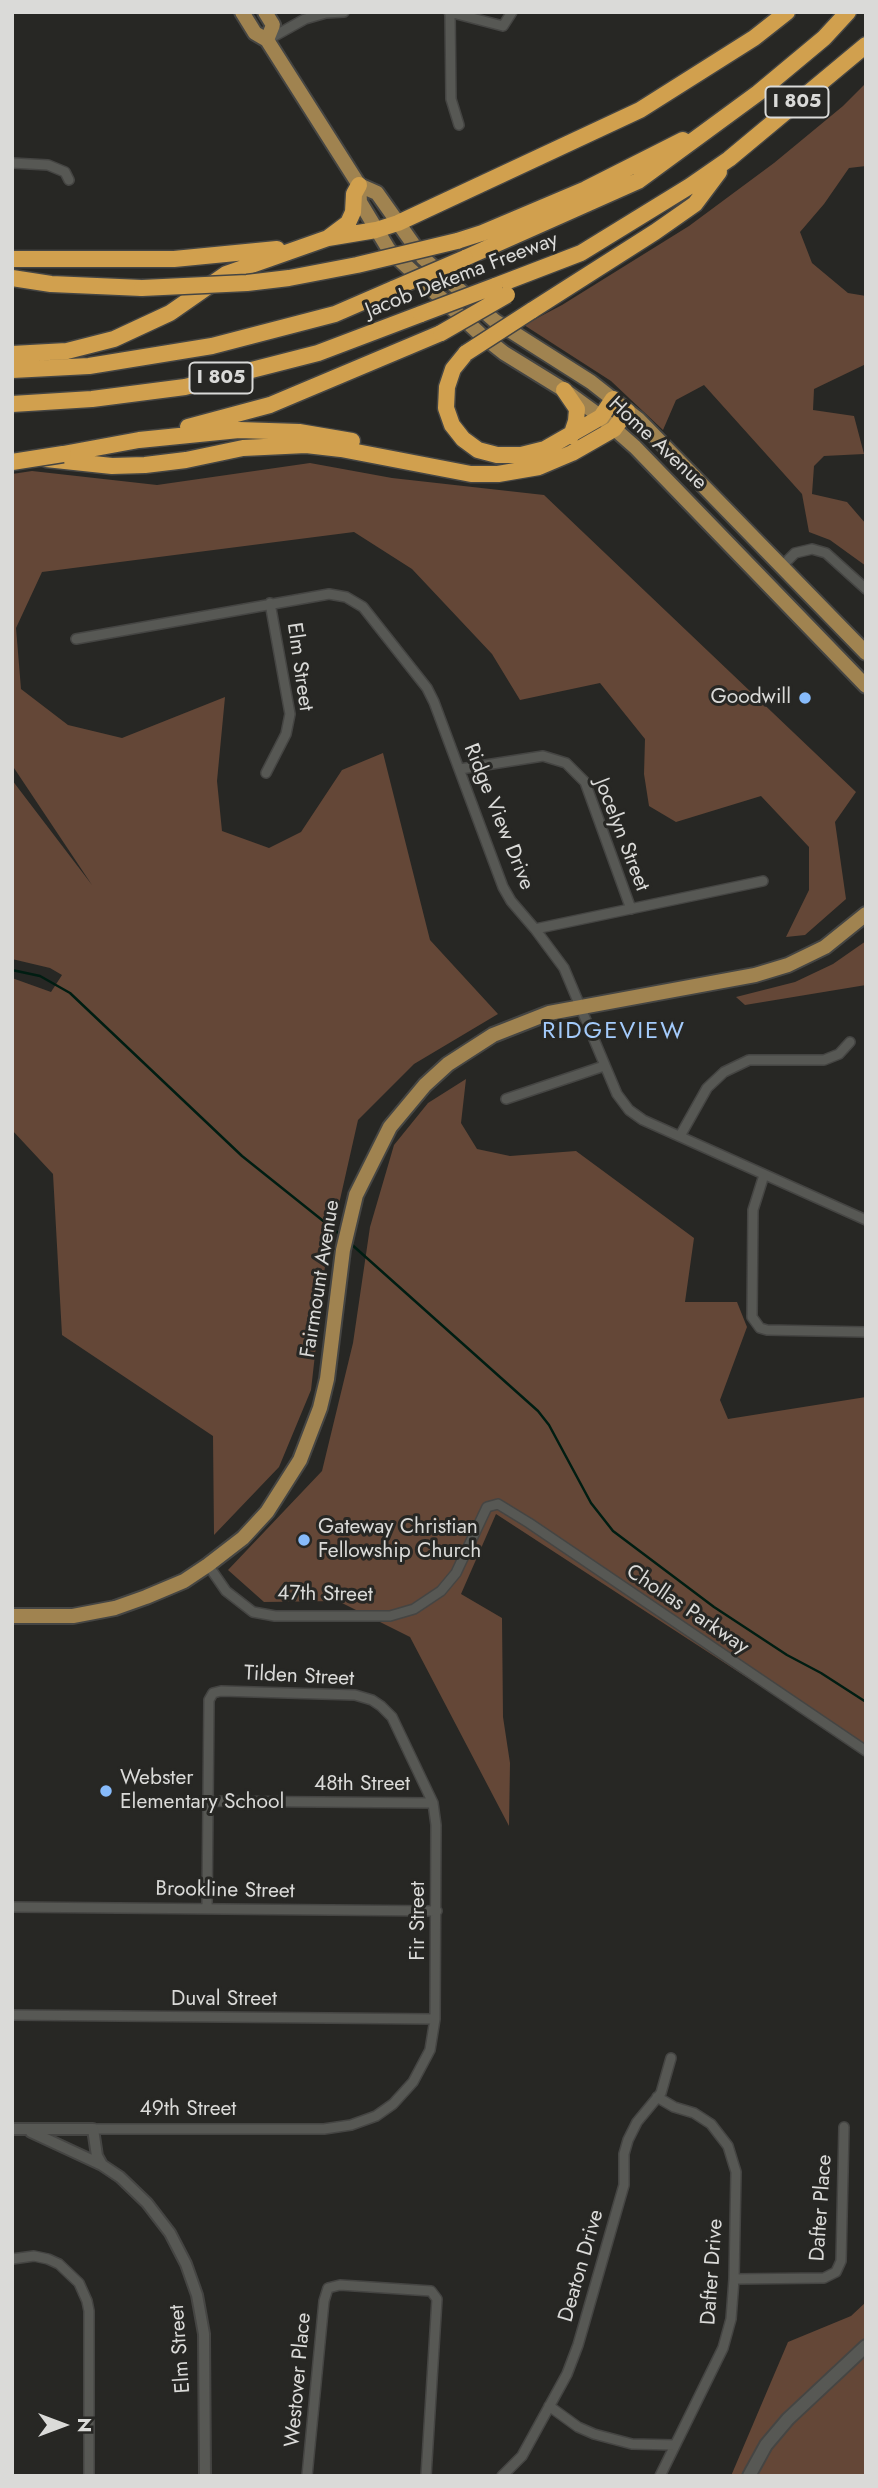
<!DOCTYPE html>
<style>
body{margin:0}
#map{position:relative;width:878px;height:2488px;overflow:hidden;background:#272724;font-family:Jost,sans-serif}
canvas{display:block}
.frame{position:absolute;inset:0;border:14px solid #dadad8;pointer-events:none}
.north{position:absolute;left:28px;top:2390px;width:70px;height:70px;-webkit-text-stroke:5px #272724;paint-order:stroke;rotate:90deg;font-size:19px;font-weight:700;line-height:28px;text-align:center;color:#dadad8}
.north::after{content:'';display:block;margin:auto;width:24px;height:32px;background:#dadad8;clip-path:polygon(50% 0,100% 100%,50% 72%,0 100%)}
</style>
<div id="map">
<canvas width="878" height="2488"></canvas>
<div class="frame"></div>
<div class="north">N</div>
</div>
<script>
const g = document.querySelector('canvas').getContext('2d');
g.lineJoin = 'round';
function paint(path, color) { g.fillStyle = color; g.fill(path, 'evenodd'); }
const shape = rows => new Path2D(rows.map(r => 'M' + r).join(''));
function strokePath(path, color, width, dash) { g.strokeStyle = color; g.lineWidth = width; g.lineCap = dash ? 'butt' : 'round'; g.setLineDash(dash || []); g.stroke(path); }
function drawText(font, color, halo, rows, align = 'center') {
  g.font = font + ' Jost,sans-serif'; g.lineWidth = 6; g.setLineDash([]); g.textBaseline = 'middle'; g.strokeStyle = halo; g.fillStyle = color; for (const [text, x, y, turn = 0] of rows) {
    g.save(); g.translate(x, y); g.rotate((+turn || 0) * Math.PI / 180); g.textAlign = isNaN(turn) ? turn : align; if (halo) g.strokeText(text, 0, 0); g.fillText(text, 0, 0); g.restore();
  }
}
const green = shape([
 [866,83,866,166,849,168,824,204,800,232,812,263,848,293,866,296,866,364,814,389,813,410,854,416,864,454,824,456,814,466,812,494,847,502,866,524,866,566,830,540,809,532,802,494,704,385,676,400,663,430,611,381,524,325,562,305,689,226,774,163,843,106],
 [310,463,392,478,544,495,856,792,835,822,846,899,805,935,786,937,809,890,809,847,761,796,676,822,649,806,644,774,645,739,600,683,520,700,492,654,412,569,354,532,42,572,16,628,21,689,68,725,122,738,225,697,217,781,222,831,269,848,301,832,342,770,383,753,430,940,498,1014,414,1064,358,1120,325,1266,311,1390,279,1467,214,1535,213,1436,62,1335,53,1174,12,1130,12,978,51,992,62,975,50,968,12,959,12,780,92,885,12,765,12,474,32,471,157,485],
 [866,941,866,985,745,1005,736,997,795,982,833,964],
 [466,1079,461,1123,477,1149,510,1156,576,1151,694,1238,685,1302,737,1302,747,1327,720,1400,728,1419,866,1397,866,1755,496,1514,461,1594,502,1618,503,1717,510,1763,509,1826,410,1637,338,1601,264,1602,228,1570,322,1471,353,1343,370,1227,394,1145,428,1103],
 [866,2302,866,2476,731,2476,788,2342,851,2316]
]);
const stream = shape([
 [12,970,40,976,70,993,242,1156,342,1236],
 [350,1243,538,1411,549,1425,591,1503,613,1531,714,1607,787,1655,821,1673,866,1702]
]);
const minor = shape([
 [449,12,503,26,512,12],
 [450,13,451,99,459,125],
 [269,39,305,19,326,13,344,12],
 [12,163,48,165,65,172,69,180],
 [782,566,795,553,812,549,826,553,866,589],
 [76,639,329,594,346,597,363,607,427,688,434,702,503,887,511,901,535,929,564,968,617,1094,629,1110,643,1120,866,1220],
 [460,769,543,756,566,763,585,782,631,909],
 [266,773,286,734,290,714,270,603],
 [535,929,763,881],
 [506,1099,604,1066],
 [680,1136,707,1088,724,1072,749,1060,824,1060,839,1054,850,1042],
 [764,1175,753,1210,752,1317,760,1328,767,1330,866,1332],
 [208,1565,226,1591,253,1612,275,1616,390,1616,414,1609,441,1591,456,1573,487,1507,498,1504,529,1523,866,1751],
 [208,1801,433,1803],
 [12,1907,437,1911],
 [12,2015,435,2019],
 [657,2097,674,2107,694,2113,711,2124,728,2146,736,2172,734,2279,731,2319,723,2348,660,2476],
 [93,2129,324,2129,351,2125,376,2116,393,2104,413,2082,430,2050,435,2019,436,1825,433,1803,392,1717,381,1706,372,1700,355,1695,221,1691,213,1693,209,1700,207,1908],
 [12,2259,34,2256,48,2259,59,2264,79,2283,87,2301,89,2311,89,2476],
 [734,2279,824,2278,836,2272,841,2261,844,2127],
 [549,2406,578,2427,594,2434,632,2444,675,2445],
 [307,2476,324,2301,328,2288,340,2285,431,2291,437,2299,426,2476],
 [502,2476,522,2456,567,2374,578,2345,624,2185,624,2154,628,2140,637,2122,661,2093,671,2058]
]);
const tertiary = shape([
 [12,2129,93,2129,97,2156,102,2165,120,2177,147,2203,170,2233,186,2264,197,2295,204,2334,205,2476],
 [31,2132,102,2165]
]);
const secondary = shape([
 [749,2476,766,2445,788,2419,866,2346]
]);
const primary = shape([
 [242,12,255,33,267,40,359,185,360,202,389,250,480,334,504,353,564,390,601,417,635,447,866,686],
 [265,12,273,25,267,40],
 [359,185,377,193,423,258,495,321,591,382,638,419,866,653],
 [12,1616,73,1616,115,1608,146,1597,184,1581,208,1565,243,1538,267,1512,300,1460,320,1408,327,1379,343,1250,356,1195,390,1127,425,1085,448,1064,493,1035,549,1013,755,975,788,965,825,947,866,914]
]);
const motorway = shape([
 [328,238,376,230,398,223,640,110,754,38,787,12],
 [457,241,482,233,586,189,683,140],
 [465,258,638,181,758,93,824,38,848,12],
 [12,259,174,259,277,249],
 [12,278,51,284,142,288],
 [495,286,581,253,690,186,729,159,866,45],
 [531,311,655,232,695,204,719,172],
 [466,353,453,369,447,387,446,408,452,425,463,439,478,450,497,455,521,455,545,449,601,417,613,399],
 [12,354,67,351,114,339,170,313,226,274,328,238,348,223,353,212,354,194,359,185],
 [12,370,89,366,212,346,335,314,395,288],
 [564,390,577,409,576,421,571,436],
 [12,404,92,399,185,387,318,353,421,314],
 [188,427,270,405,441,333],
 [63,454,139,440,239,430,299,432,352,441],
 [46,459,112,466,145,465,186,460,243,448,306,445,341,449,471,474,498,474,539,467,572,453,614,429,627,411]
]);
const motorwayBridge = shape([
 [142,288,247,283,289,278,357,265,457,241],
 [395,288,465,258],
 [421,314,495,286],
 [441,333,507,295],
 [466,353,531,311],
 [12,462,63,454]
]);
const markers = [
 [805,698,7,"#87bbfb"],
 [304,1540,7,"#87bbfb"],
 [106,1791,7,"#87bbfb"]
];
const shields = [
 [797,102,63],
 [221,378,63]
];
const shieldNames = [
 ["I 805",797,102],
 ["I 805",221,378]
];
const streetNames = [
 ["Jacob Dekema Freeway",462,276,-21],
 ["Home Avenue",657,444,43],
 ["Elm Street",299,667,82],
 ["Ridge View Drive",498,817,68],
 ["Jocelyn Street",621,835,69],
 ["Fairmount Avenue",321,1279,-81],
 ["47th Street",325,1595,1],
 ["Chollas Parkway",687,1610,34],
 ["Tilden Street",299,1677,3],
 ["48th Street",362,1785],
 ["Brookline Street",225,1891,1],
 ["Fir Street",419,1921,-90],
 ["Duval Street",224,2000],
 ["49th Street",188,2110],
 ["Dafter Place",822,2208,-86],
 ["Deaton Drive",582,2266,-74],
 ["Dafter Drive",713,2272,-86],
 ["Elm Street",181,2349,-94],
 ["Westover Place",299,2380,-85]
];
const poiNames = [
 ["Goodwill",791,698,"right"],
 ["Gateway Christian",318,1528],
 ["Fellowship Church",318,1552],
 ["Webster",120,1779],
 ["Elementary School",120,1803]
];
const quarterNames = [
 ["RIDGEVIEW",614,1032]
];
paint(green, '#644737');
strokePath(stream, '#001d12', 2.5);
strokePath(minor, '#454543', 12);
strokePath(tertiary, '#454543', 14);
strokePath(secondary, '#454543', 16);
strokePath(primary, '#454543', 18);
strokePath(motorway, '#454543', 19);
strokePath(minor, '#575854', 9);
strokePath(tertiary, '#575854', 10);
strokePath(secondary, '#575854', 12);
strokePath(primary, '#a08350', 14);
strokePath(motorway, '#d1a04e', 16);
strokePath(motorwayBridge, '#454543', 19, []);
strokePath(motorwayBridge, '#d1a04e', 16);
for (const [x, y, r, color] of markers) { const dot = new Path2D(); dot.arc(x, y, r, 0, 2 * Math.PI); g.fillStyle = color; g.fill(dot); strokePath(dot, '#272724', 2.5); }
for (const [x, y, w] of shields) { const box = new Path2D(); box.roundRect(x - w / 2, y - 15.5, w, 31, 5); g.fillStyle = '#272724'; g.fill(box); strokePath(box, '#dadad8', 2); }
drawText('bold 19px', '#dadad8', null, shieldNames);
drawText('21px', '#dadad8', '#272724', streetNames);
drawText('21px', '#dadad8', '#272724', poiNames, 'left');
g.letterSpacing = '2px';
drawText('24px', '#a4cbfb', '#272724', quarterNames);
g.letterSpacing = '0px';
</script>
